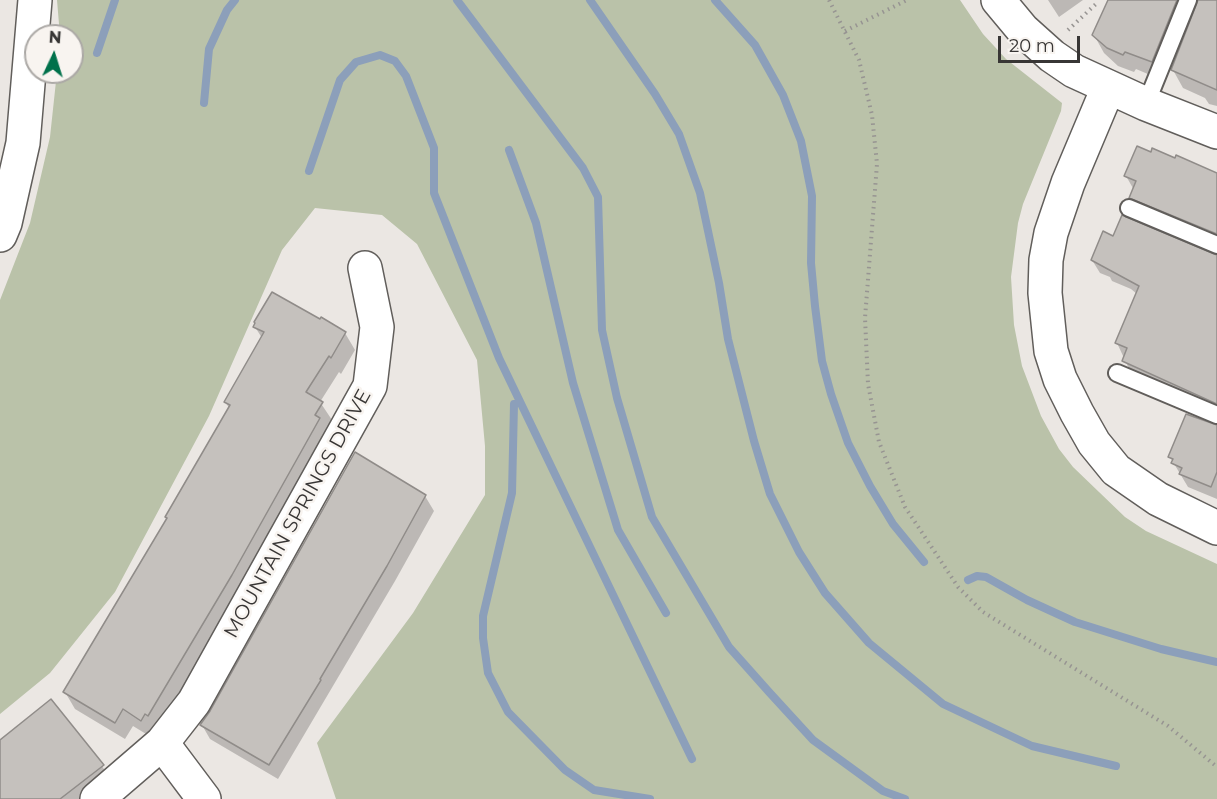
<!DOCTYPE html>
<style>
body{margin:0}
#map{position:relative;width:1217px;height:799px;overflow:hidden;background:#ebe7e3;font-family:Montserrat,sans-serif}
canvas{display:block}
.north{position:absolute;left:24px;top:24px;width:60px;height:60px;box-sizing:border-box;background:#f8f4f0;border:2px solid #aba8a5;border-radius:50%;rotate:4deg;font-size:16px;font-weight:700;line-height:24px;text-align:center;color:#383635}
.north::after{content:'';display:block;margin:auto;width:21px;height:27px;background:#00714b;clip-path:polygon(50% 0,100% 100%,50% 72%,0 100%)}
.scale{position:absolute;left:998px;top:36px;width:82px;height:27px;box-sizing:border-box;border:3px solid #383635;border-top:0;padding-left:8px;font-size:18px;line-height:21px;white-space:nowrap;color:#383635;-webkit-text-stroke:4px #f8f4f0;paint-order:stroke}
</style>
<div id="map">
<canvas width="1217" height="799"></canvas>
<div class="north">N</div>
<div class="scale">20 m</div>
</div>
<script>
const g = document.querySelector('canvas').getContext('2d');
g.lineJoin = 'round';
function paint(path, color) { g.fillStyle = color; g.fill(path, 'evenodd'); }
const shape = rows => new Path2D(rows.map(r => 'M' + r).join(''));
function strokePath(path, color, width, dash) { g.strokeStyle = color; g.lineWidth = width; g.lineCap = dash ? 'butt' : 'round'; g.setLineDash(dash || []); g.stroke(path); }
function drawText(font, color, halo, rows, align = 'center') {
  g.font = font + ' Montserrat,sans-serif'; g.lineWidth = 5; g.setLineDash([]); g.textBaseline = 'middle'; g.strokeStyle = halo; g.fillStyle = color; for (const [text, x, y, turn = 0] of rows) {
    g.save(); g.translate(x, y); g.rotate((+turn || 0) * Math.PI / 180); g.textAlign = isNaN(turn) ? turn : align; if (halo) g.strokeText(text, 0, 0); g.fillText(text, 0, 0); g.restore();
  }
}
const green = shape([
 [57,0,960,0,983,34,1006,59,1062,103,1061,111,1023,204,1018,223,1011,277,1014,325,1022,366,1041,416,1059,449,1073,467,1125,517,1146,531,1217,564,1217,799,336,799,317,743,413,613,485,495,485,446,477,360,417,244,382,215,315,208,282,250,209,416,115,592,50,673,0,714,0,300,30,223,50,137,57,72,72,72,72,36,60,36]
]);
const shadow = shape([
 [1048,0,1083,0,1059,17],
 [1109,0,1217,0,1217,106,1209,104,1205,98,1183,88,1173,70,1197,9,1192,9,1162,80,1136,69,1134,72,1118,66,1104,53,1094,35],
 [1217,174,1217,243,1138,210,1131,198,1134,190,1126,176],
 [1114,238,1217,256,1217,412,1131,373,1117,343,1137,294,1131,289,1112,281,1110,277,1100,273,1092,260],
 [255,327,345,333,355,350,341,374,339,372,320,402,332,420,326,430,329,436,158,733,151,737,133,726,125,739,75,709,65,692,168,518,230,409,225,402,262,338],
 [1217,427,1217,499,1188,487,1170,457],
 [425,496,434,511,395,581,278,779,210,739,202,725],
 [0,740,102,766,112,782,90,799,0,799]
]);
const stream = shape([
 [457,0,583,168,598,197,602,330,617,398,652,517,729,647,769,692,813,740,883,791,905,799],
 [590,0,655,94,679,134,700,193,719,283,728,339,754,441,770,494,799,552,825,593,869,643,943,704,1032,746,1116,766],
 [715,0,755,45,783,95,801,141,812,196,811,263,815,306,822,361,831,394,848,443,870,486,893,524,924,562],
 [97,53,115,0],
 [204,103,209,49,227,10,235,0],
 [509,150,536,223,573,383,618,530,666,613],
 [309,171,340,80,356,62,380,55,395,61,406,76,434,148,434,193,499,358,692,759],
 [514,404,512,493,483,616,483,638,488,673,508,712,565,770,594,790,650,799],
 [968,580,977,576,986,577,1027,600,1075,622,1161,649,1217,662]
]);
const building = shape([
 [1108,0,1177,0,1152,62,1125,52,1123,55,1107,48,1092,35,1108,0],
 [1198,0,1217,0,1217,90,1171,70,1198,0],
 [1137,146,1151,152,1152,148,1175,158,1176,155,1217,173,1217,234,1129,198,1136,181,1124,176,1137,146],
 [1122,215,1217,255,1217,404,1122,361,1127,348,1115,343,1139,286,1091,260,1103,231,1113,236,1122,215],
 [272,292,320,319,321,317,346,332,331,358,329,356,306,392,323,402,315,415,320,418,232,575,148,716,145,714,141,721,123,709,115,723,63,692,167,518,165,517,230,405,224,402,264,332,253,327,255,323,254,322,272,292],
 [1186,414,1217,425,1217,472,1211,487,1179,474,1182,468,1171,463,1173,459,1168,457,1186,414],
 [355,452,426,495,387,566,320,679,321,680,269,765,200,725,210,711,355,452],
 [51,699,104,765,60,799,0,799,0,740,51,699]
]);
const path = shape([
 [829,0,859,60,872,115,877,164,865,318,868,384,879,442,905,507,958,587,983,612,1168,726,1217,767],
 [1068,30,1097,3],
 [845,31,907,0]
]);
const lane = shape([
 [1146,104,1188,0],
 [1129,208,1217,245],
 [1117,373,1217,415]
]);
const street = shape([
 [998,0,1023,30,1052,56,1074,71,1146,104,1217,132],
 [1108,88,1068,183,1051,233,1046,260,1045,293,1051,351,1060,379,1077,413,1094,443,1116,470,1158,499,1217,528],
 [0,235,5,223,23,143,35,0],
 [162,743,204,799],
 [97,799,162,743,194,702,370,386,377,327,365,268]
]);
const streetNames = [
 ["MOUNTAIN SPRINGS DRIVE",298,514,-61]
];
paint(green, '#bac2a9');
paint(shadow, '#0003');
strokePath(stream, '#8c9fba', 8);
paint(building, '#c5c1bd');
strokePath(building, '#908c89', 1.5);
strokePath(lane, '#615e5b', 20);
strokePath(street, '#615e5b', 36);
strokePath(path, '#979492', 4, [1.5, 4.5]);
strokePath(lane, '#fff', 16);
strokePath(street, '#fff', 33);
drawText('20px', '#383635', '#f8f4f0', streetNames);
</script>
